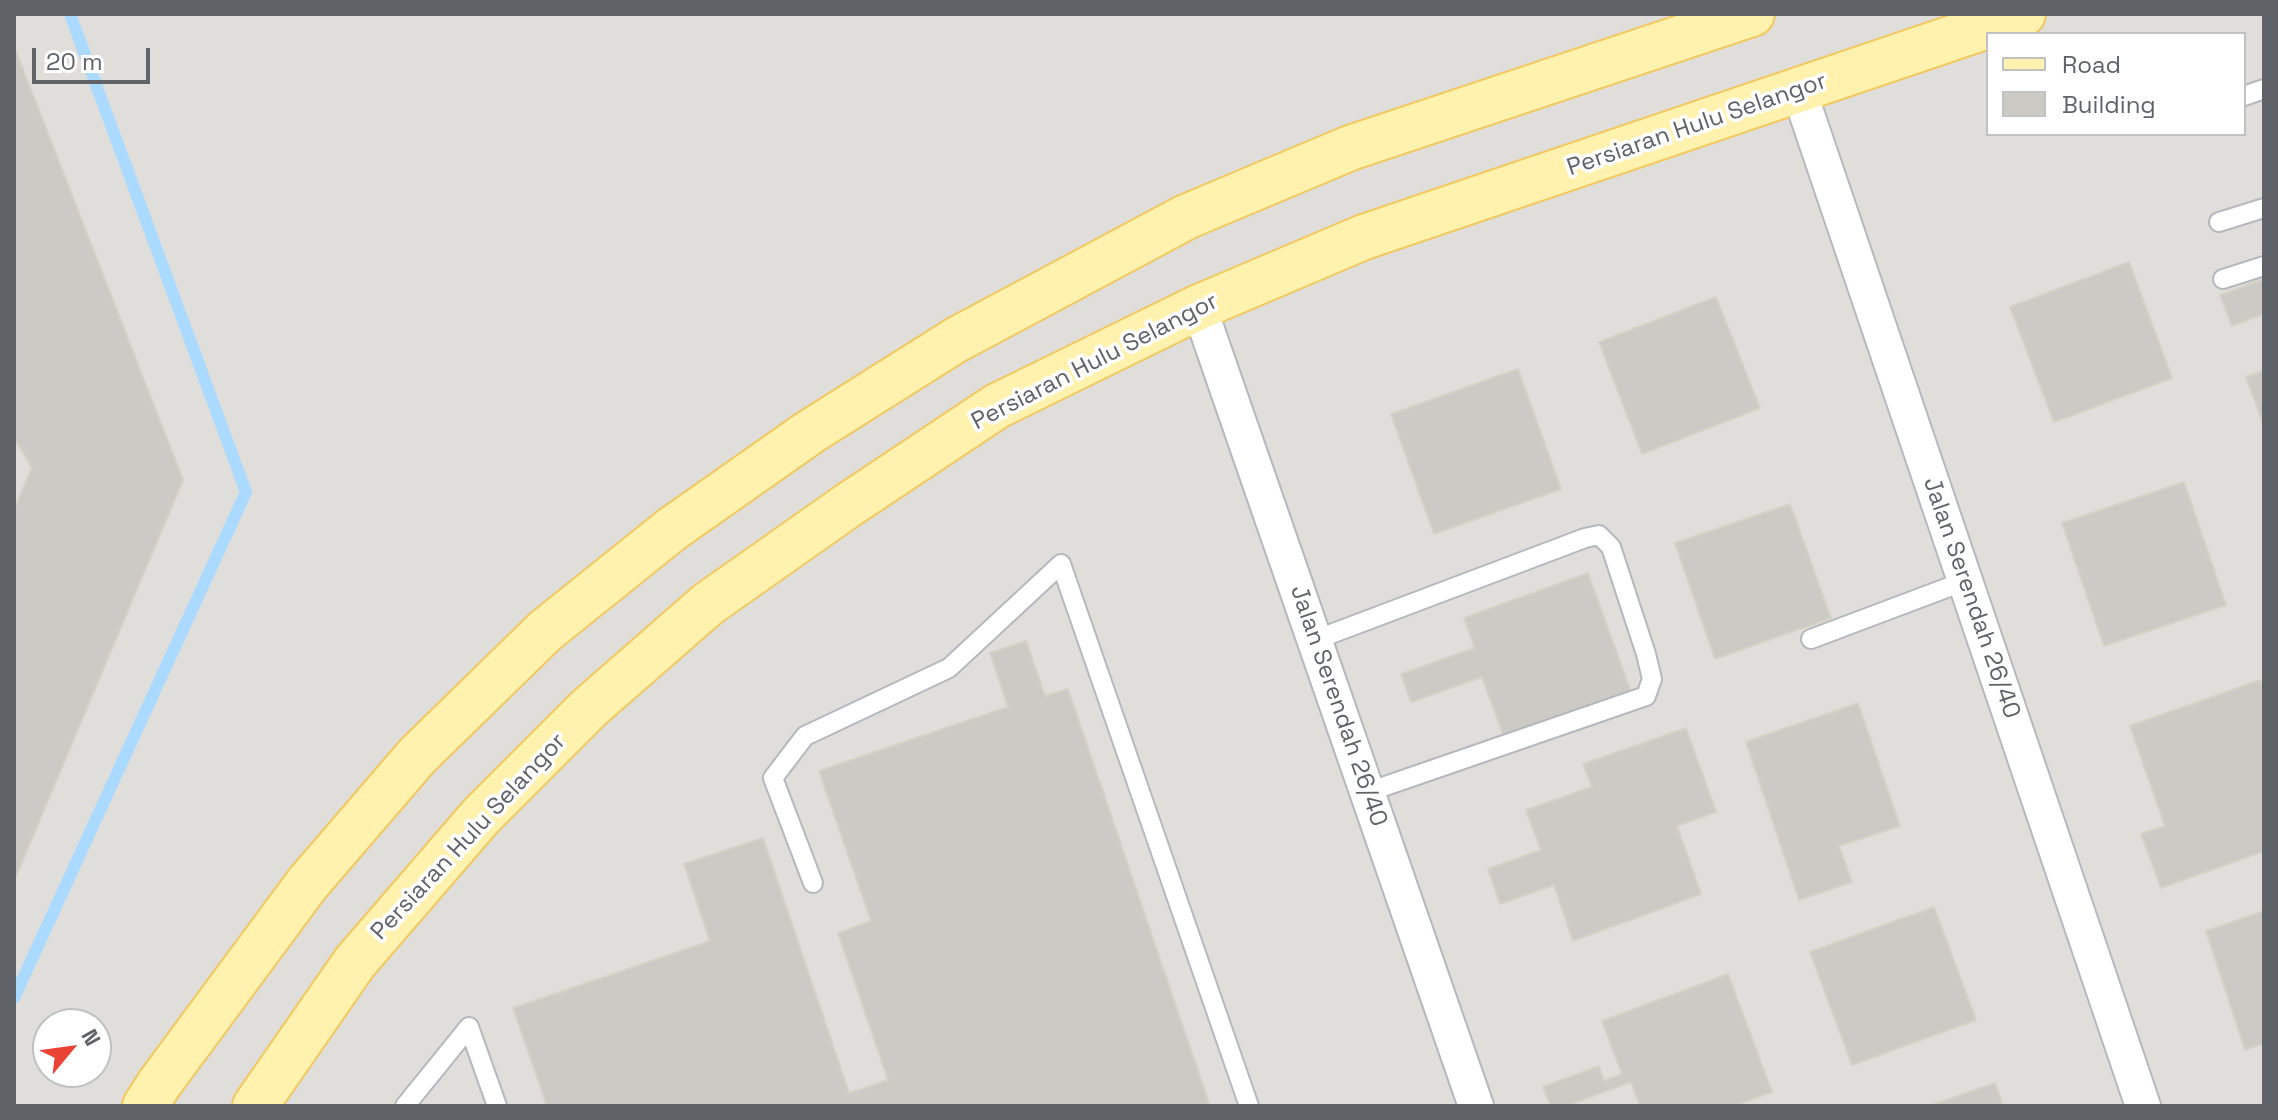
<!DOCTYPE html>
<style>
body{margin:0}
#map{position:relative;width:2278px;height:1120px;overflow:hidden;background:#f1efe8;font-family:"Space Grotesk",sans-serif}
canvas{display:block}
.frame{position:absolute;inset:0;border:16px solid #5f6368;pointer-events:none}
.legend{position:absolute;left:1986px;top:32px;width:260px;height:104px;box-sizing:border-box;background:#fff;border:2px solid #bfc1c3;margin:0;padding:10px 14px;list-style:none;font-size:24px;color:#5f6368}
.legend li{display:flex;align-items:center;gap:16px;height:40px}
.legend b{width:40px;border:2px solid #bfc1c3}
.north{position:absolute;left:32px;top:1008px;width:80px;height:80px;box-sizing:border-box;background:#fff;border:2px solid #bfc1c3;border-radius:50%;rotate:61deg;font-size:22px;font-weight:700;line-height:32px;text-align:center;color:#5f6368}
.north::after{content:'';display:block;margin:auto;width:28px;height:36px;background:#ea4335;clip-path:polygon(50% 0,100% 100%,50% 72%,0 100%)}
.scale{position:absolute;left:32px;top:48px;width:118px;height:36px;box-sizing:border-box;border:4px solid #5f6368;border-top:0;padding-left:10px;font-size:24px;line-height:28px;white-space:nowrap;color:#5f6368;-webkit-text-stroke:6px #fff;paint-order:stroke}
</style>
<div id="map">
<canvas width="2278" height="1120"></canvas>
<div class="frame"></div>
<ul class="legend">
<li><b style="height:10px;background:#fff2af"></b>Road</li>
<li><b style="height:22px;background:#cccac5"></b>Building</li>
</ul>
<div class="north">N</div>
<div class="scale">20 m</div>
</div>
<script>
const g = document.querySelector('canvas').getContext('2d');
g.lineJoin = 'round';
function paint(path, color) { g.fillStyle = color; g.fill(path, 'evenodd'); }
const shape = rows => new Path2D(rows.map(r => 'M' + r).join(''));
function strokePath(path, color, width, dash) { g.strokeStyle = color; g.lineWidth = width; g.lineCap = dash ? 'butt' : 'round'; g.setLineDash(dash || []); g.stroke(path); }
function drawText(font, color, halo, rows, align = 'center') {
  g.font = font + ' "Space Grotesk",sans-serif'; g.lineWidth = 7; g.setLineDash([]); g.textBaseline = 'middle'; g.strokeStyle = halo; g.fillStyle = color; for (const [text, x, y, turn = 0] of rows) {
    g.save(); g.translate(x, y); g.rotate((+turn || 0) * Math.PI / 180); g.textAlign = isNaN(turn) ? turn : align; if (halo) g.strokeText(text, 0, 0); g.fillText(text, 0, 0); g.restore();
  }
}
const industrial = shape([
 [14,14,2264,14,2264,1106,14,1106],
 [1988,34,2244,34,2244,134,1988,134],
 [48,1024,96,1024,96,1072,48,1072]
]);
const stream = shape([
 [14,998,246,492,70,14]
]);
const building = shape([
 [14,46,183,480,14,881,14,510,32,468,14,437,14,46],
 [2129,262,2172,378,2054,422,2010,307,2129,262],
 [2264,279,2264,314,2232,326,2220,295,2264,279],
 [1716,297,1760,408,1642,454,1599,342,1716,297],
 [1518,369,1561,489,1434,534,1391,414,1518,369],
 [2264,370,2264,426,2246,377,2264,370],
 [2184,482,2226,605,2104,646,2062,523,2184,482],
 [1790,504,1831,618,1715,659,1675,543,1790,504],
 [1588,573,1631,692,1504,737,1482,677,1411,702,1401,674,1475,648,1464,618,1588,573],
 [1026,641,1045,696,1068,689,1210,1106,547,1106,513,1008,710,941,684,864,763,838,849,1093,888,1080,838,933,871,921,819,771,1008,707,990,653,1026,641],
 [2260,680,2264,691,2264,851,2161,888,2141,834,2165,826,2130,726,2260,680],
 [1858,703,1900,826,1839,846,1852,882,1799,900,1746,742,1858,703],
 [1686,728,1716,812,1677,826,1701,894,1573,941,1554,885,1500,904,1488,869,1541,850,1526,810,1592,787,1583,764,1686,728],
 [1934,907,1976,1020,1852,1065,1810,952,1934,907],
 [2264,911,2264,1043,2245,1050,2206,931,2264,911],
 [1728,974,1772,1092,1734,1106,1640,1106,1631,1082,1566,1106,1551,1106,1543,1087,1599,1066,1604,1081,1622,1074,1602,1021,1728,974],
 [1995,1083,2003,1106,1929,1106,1995,1083]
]);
const service = shape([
 [2244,96,2264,89],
 [2219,222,2264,208],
 [2223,279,2264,266],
 [1811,639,1965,581],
 [1315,640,1585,538,1599,535,1611,547,1646,654,1652,679,1646,696,1368,792],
 [813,883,773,778,805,736,949,668,1061,564,1249,1106],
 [469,1027,497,1106],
 [405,1106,469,1027]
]);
const minor = shape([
 [1799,91,2143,1106],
 [1199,307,1476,1106]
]);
const primary = shape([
 [145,1106,159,1084,307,884,417,756,545,631,672,529,810,432,956,340,1186,217,1350,148,1752,14],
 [255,1106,355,962,481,816,589,708,708,604,847,506,997,406,1199,307,1364,237,2023,14]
]);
const streetNames = [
 ["Persiaran Hulu Selangor",1697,125,-19],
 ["Persiaran Hulu Selangor",1095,362,-27],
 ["Jalan Serendah 26/40",1971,598,71],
 ["Jalan Serendah 26/40",1338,706,71],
 ["Persiaran Hulu Selangor",469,837,-47]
];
paint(industrial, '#e0deda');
strokePath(stream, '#aadaff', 12);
paint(building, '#cccac5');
strokePath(building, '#d6d1c6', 2);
strokePath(service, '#b5b8bc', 22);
strokePath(minor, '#b5b8bc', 38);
strokePath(primary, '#f2c960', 48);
strokePath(service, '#fff', 18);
strokePath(minor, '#fff', 34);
strokePath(primary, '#fff2af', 44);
drawText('24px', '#5f6368', '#fff', streetNames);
</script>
